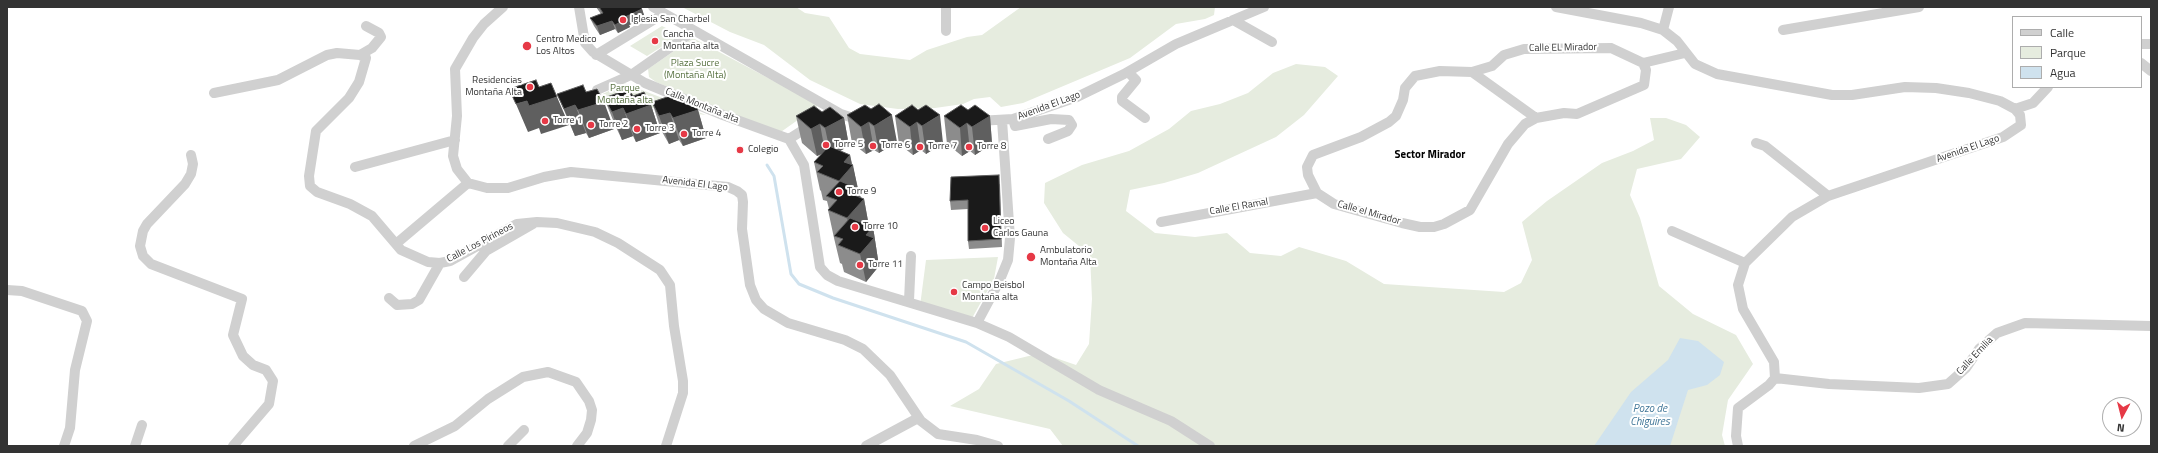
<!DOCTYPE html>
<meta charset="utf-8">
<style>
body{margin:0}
#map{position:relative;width:2158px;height:453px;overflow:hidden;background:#fff;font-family:"Titillium Web",sans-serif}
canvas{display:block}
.frame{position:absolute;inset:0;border:8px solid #333;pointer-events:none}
.legend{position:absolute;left:2012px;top:16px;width:130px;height:72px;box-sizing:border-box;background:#fff;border:1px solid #adadad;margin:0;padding:5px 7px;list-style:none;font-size:12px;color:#333}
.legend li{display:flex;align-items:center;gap:8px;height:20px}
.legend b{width:20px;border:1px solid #adadad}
.north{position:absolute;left:2102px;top:397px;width:40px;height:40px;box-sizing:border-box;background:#fff;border:1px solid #adadad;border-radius:50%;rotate:187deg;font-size:11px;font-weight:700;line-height:16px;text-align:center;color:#333}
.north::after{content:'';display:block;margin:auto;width:14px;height:18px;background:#e63946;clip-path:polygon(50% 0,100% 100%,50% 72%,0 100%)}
</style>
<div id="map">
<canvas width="2158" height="453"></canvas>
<div class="frame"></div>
<ul class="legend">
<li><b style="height:5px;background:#d0d0d0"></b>Calle</li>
<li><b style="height:11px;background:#e6ecdf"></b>Parque</li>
<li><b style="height:11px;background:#cfe2ee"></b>Agua</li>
</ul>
<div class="north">N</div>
</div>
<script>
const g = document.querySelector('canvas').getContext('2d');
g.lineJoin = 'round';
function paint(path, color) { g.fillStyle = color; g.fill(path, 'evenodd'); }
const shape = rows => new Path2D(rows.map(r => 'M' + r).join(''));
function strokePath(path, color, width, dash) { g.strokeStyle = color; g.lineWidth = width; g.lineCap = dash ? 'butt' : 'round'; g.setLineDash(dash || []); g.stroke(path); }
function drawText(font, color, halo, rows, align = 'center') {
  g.font = font + ' "Titillium Web",sans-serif'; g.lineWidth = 4; g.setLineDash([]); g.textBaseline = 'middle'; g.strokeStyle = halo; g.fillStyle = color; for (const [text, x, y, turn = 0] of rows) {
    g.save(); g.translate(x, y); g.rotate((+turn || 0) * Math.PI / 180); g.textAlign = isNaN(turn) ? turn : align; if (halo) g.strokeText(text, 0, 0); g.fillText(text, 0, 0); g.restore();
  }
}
const green = shape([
 [682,7,796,7,805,13,829,17,849,48,860,54,910,60,927,50,967,37,982,35,1021,7,1215,7,1214,15,1205,19,1176,24,1130,58,1023,103,1001,107,990,97,974,99,963,104,935,108,898,109,860,104,810,80,764,45,730,32],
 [662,26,680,35,647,56,630,46],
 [693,38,819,105,778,134,656,82,649,77,648,69],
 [1296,64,1325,67,1338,76,1304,115,1276,137,1198,173,1164,183,1130,190,1126,211,1155,233,1195,237,1227,233,1250,253,1281,256,1299,247,1346,261,1384,284,1504,292,1521,283,1532,260,1522,222,1547,201,1602,163,1633,151,1654,140,1650,118,1666,118,1686,125,1700,137,1681,159,1637,169,1630,195,1640,218,1659,286,1693,314,1736,335,1753,364,1728,400,1722,435,1725,446,1063,446,1050,429,950,406,979,389,996,364,1041,353,1076,365,1089,344,1092,299,1090,255,1063,233,1044,203,1045,183,1082,165,1129,151,1169,129,1191,111,1220,104,1248,93,1273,73],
 [624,83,706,115,591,100],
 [998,257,994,279,971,320,920,306,926,260]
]);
const water = shape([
 [1680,338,1698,341,1724,362,1720,375,1707,385,1688,390,1670,446,1594,446,1631,392,1668,360]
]);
const stream = shape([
 [767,165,774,176,791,274,799,284,833,298,966,342,1069,401,1138,446]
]);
const minor = shape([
 [503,7,484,24,473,38,455,69,457,116,453,156,457,169,468,183,487,188,508,188,544,177,571,172,728,187,737,191,742,195,743,202,742,229,750,285,756,300,764,309,788,323,845,340,863,349,890,375,921,421,938,434,977,440,998,446],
 [579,7,585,43,593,52,645,83,723,115,789,139,811,125],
 [653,7,841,114,859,120],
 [946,7,946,31],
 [1556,7,1641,23,1663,30,1677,41,1695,64,1717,74,1832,95,1852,95,1905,87,1936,88,1969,93,2000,101,2015,109,2020,115,2021,125,2003,137,1828,196,1792,217,1745,263,1738,285,1743,309,1774,362,1775,378,1769,385,1738,408,1736,436,1738,446],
 [1233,20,1272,42],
 [1663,30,1669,7],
 [1783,30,1919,7],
 [2141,44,2151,44],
 [1611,48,1643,63,1646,70,1644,85,1577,114,1564,113,1536,118,1472,72,1492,66,1504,55,1524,49,1611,48],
 [360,55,372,48,381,37,379,33,366,26],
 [596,55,663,14],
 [1643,63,1685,53],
 [2141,63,2151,71],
 [1128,72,1136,80,1122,97,1122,101,1145,118],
 [1472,72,1440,71,1415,76,1405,88,1403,100,1396,116,1389,122,1361,137,1313,155,1307,167,1308,175,1317,193,1334,204,1402,223,1420,227,1434,227,1444,224,1470,210,1508,144,1525,124,1536,118],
 [597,90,631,75,694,31],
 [214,93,278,80,327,55,337,53,360,55,366,58,359,82,349,98,316,131,309,176,310,186,317,192,350,204,372,216,401,250,428,262,440,263,450,261,517,224,537,222,557,223,595,232,618,243,660,270,670,285,674,326,683,381,683,393,666,446],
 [2015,109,2033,103,2048,87],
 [1013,119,1015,126,1051,119,1069,120,1072,125,1068,131,1048,139],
 [978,121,1013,119,1077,97,1124,74,1176,44,1264,7],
 [789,139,804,165,820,267,827,275,838,281,977,323,999,282,1008,260,1010,238,1002,120],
 [1756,143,1765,146,1828,196],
 [191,155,193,164,191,174,185,184,147,224,143,231,140,246,143,256,151,264,242,299,233,335,243,356,253,365,266,370,273,381,269,404,233,446],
 [355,167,455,140],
 [1161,222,1317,193],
 [1672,231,1745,263],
 [397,243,468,183],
 [464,277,486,251,533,224],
 [7,290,22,291,82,311,87,321,75,370,70,428,64,446],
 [389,298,397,305,412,304,419,300,440,263],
 [909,301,911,256],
 [977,323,1009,337,1099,390,1171,421,1210,446],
 [1775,378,1829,384,1919,388,1948,384,1966,368,1979,349,1997,333,2025,323,2151,326],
 [135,446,142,425],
 [414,446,455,426,488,399,523,377,548,372,576,382,589,401,592,410,591,420,587,433,577,446],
 [508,446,524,430],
 [866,446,918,418]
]);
const wall = shape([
 [596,7,640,7,642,9,645,18,629,25,630,27,618,33,615,29,600,35,594,26,590,18,601,14],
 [586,92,614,129,589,138,586,133,575,136,557,94],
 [633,96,651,105,660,133,636,142,633,136,622,140,615,125,604,98],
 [680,101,698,110,706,138,683,146,679,140,669,144,661,130,652,102],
 [865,105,897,142,879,153,874,150,866,154,852,143,847,115],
 [918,110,943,143,926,154,921,150,913,155,899,144,895,116],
 [822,112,844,118,849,146,840,151,850,155,858,188,859,189,861,198,864,199,869,226,873,227,879,266,866,282,844,272,842,264,840,263,834,238,828,210,829,209,827,201,823,200,821,191,820,190,814,162,822,154,817,156,802,143,796,116],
 [944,116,990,116,992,144,975,155,970,151,962,156,947,144],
 [1000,184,1002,247,969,249,968,241,968,209,951,210,950,201]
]);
const shadedWall = shape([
 [642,9,645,18,629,25,630,27,618,33,615,25,625,17],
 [612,21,615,29,600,35,597,26],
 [557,97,569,125,541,134,539,128,528,132,516,104,527,101],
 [604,102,614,129,589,138,578,110],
 [575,105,586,133,575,136,564,109],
 [651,105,660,133,636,142,626,114],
 [623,108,633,136,622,140,612,112],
 [698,110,706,138,683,146,673,118],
 [670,113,679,140,669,144,659,116],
 [892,115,897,142,879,153,874,126],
 [940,115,943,143,926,154,922,126],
 [990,116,992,144,975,155,972,127],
 [844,118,849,146,831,156,825,128],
 [869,122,874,150,866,154,861,127],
 [917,122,921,150,913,155,910,127],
 [967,123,970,151,962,156,960,128],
 [820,124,825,152,817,156,811,129],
 [850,155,852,166,853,165,858,190,859,189,861,202,864,199,869,227,853,245,839,181,844,162],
 [873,227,879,266,866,282,860,254,866,235]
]);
const building = shape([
 [599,7,640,7,642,9,625,17,627,18,615,25,612,21,597,26,590,18,603,13,599,7],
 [536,80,539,87,551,83,557,97,529,106,527,101,516,104,509,89,536,80],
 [583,85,586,92,597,89,604,102,578,110,575,105,564,109,557,94,583,85],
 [629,89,633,96,644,92,651,105,626,114,623,108,612,112,604,98,629,89],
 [676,94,680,101,691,97,698,110,673,118,670,113,659,116,652,102,676,94],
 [879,104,892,115,874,126,869,122,861,127,847,115,865,105,871,109,879,104],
 [912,105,918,110,926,105,940,115,922,126,917,122,910,127,895,116,912,105],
 [961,105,968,110,975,105,990,116,972,127,967,123,960,128,944,116,961,105],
 [814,106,822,112,830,107,844,118,825,128,820,124,811,129,796,116,814,106],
 [829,146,850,155,844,162,853,165,839,181,817,172,823,166,814,162,829,146],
 [999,175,1001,239,968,241,968,200,950,201,951,177,999,175],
 [840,181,859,189,854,195,864,199,847,218,828,210,837,200,826,196,840,181],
 [850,218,873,227,866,235,874,238,860,254,838,245,843,239,834,236,850,218]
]);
const markers = [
 [623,20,4,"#e63946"],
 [655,41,4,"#e63946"],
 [527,46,5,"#e63946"],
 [530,87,4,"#e63946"],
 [545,121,4,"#e63946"],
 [591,125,4,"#e63946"],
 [637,129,4,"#e63946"],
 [684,134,4,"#e63946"],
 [826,145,4,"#e63946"],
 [873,146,4,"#e63946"],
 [920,147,4,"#e63946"],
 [969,147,4,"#e63946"],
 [740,150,4,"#e63946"],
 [839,192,4,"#e63946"],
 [855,227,4,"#e63946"],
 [985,228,4,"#e63946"],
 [1031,257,5,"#e63946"],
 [860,265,4,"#e63946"],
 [954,292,4,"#e63946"]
];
const poiNames = [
 ["Iglesia San Charbel",631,20],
 ["Cancha",663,35],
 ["Montaña alta",663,47],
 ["Centro Medico",536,40],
 ["Los Altos",536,52],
 ["Residencias",522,81,"right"],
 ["Montaña Alta",522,93,"right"],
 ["Torre 1",553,121],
 ["Torre 2",599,125],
 ["Torre 3",645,129],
 ["Torre 4",692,134],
 ["Torre 5",834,145],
 ["Torre 6",881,146],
 ["Torre 7",928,147],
 ["Torre 8",977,147],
 ["Colegio",748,150],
 ["Torre 9",847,192],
 ["Liceo",993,222],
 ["Carlos Gauna",993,234],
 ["Torre 10",863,227],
 ["Ambulatorio",1040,251],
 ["Montaña Alta",1040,263],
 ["Torre 11",868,265],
 ["Campo Beisbol",962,286],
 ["Montaña alta",962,298]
];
const streetNames = [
 ["Calle EL Mirador",1563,48,-1],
 ["Calle Montaña alta",702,106,22],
 ["Avenida El Lago",1049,106,-20],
 ["Avenida El Lago",1968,149,-19],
 ["Avenida El Lago",695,184,7],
 ["Calle El Ramal",1239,207,-10],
 ["Calle el Mirador",1369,213,16],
 ["Calle Los Pirineos",480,243,-28],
 ["Calle Emilia",1975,356,-47]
];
const parkNames = [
 ["Plaza Sucre",695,64],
 ["(Montaña Alta)",695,76],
 ["Parque",625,89],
 ["Montaña alta",625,101]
];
const neighbourhoodNames = [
 ["Sector Mirador",1430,155]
];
const waterNames = [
 ["Pozo de",1650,409],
 ["Chiguires",1650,422]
];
paint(green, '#e6ecdf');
paint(water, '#cfe2ee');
strokePath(stream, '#cfe2ee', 3);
strokePath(minor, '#d0d0d0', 10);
paint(wall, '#8c8c8c');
paint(shadedWall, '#5f5f5f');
paint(building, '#1a1a1a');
strokePath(building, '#5f5f5f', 1);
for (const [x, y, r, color] of markers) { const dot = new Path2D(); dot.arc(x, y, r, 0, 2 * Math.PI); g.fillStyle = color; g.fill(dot); strokePath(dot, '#fff', 1.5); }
drawText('10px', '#333', '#fff', poiNames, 'left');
drawText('10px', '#333', '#fff', streetNames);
drawText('10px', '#56703f', '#fff', parkNames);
drawText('bold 11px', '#000', '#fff', neighbourhoodNames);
drawText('italic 11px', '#3f7597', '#fff', waterNames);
</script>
